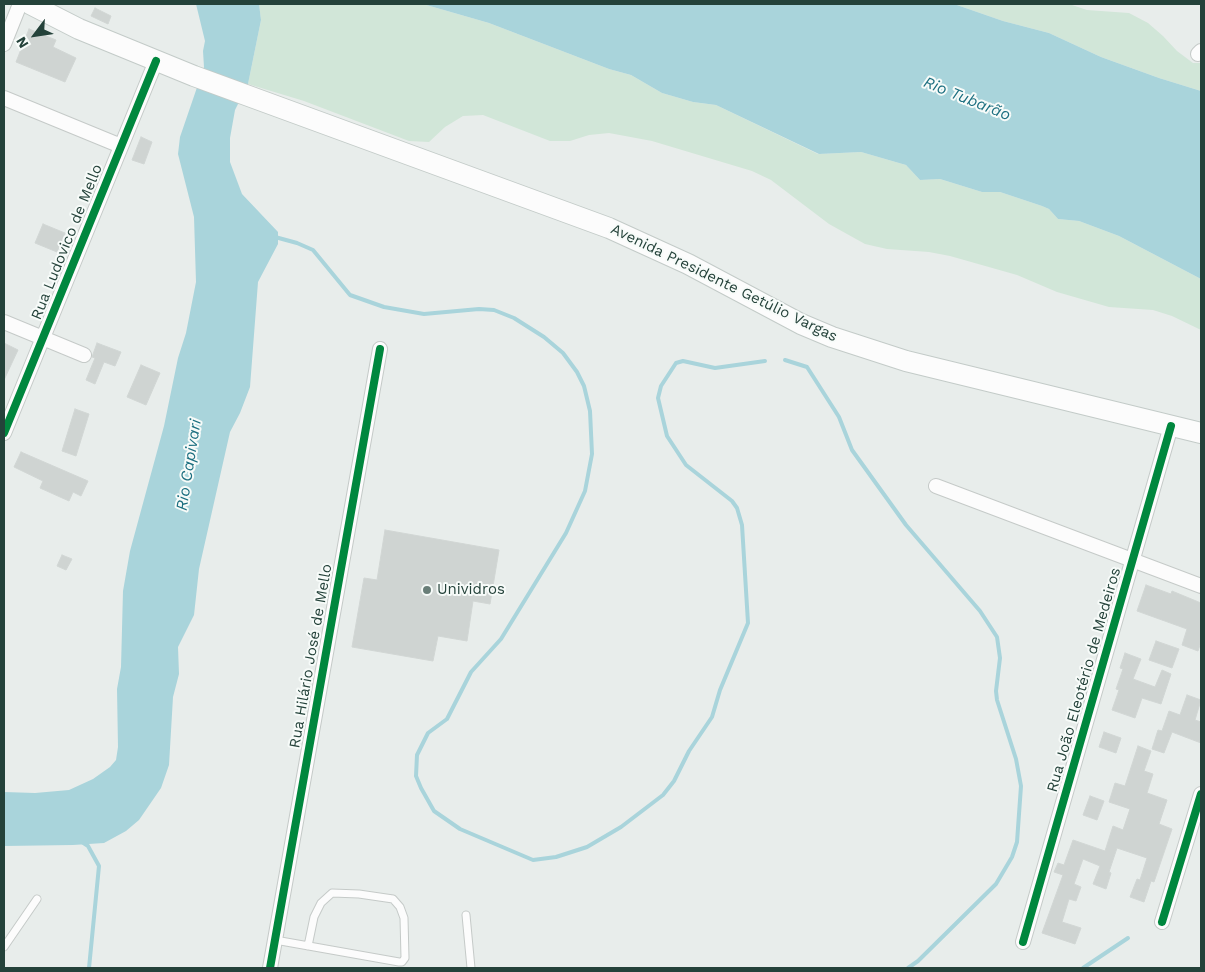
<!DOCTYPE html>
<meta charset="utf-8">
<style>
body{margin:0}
#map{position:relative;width:1205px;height:972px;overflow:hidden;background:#e8edeb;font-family:"Work Sans",sans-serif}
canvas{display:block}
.frame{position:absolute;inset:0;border:5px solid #24423a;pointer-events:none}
.north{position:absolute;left:10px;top:10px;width:50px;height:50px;-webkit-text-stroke:4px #f7fbf9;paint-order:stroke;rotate:239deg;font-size:14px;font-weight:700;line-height:20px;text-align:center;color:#24423a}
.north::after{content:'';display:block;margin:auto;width:18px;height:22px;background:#24423a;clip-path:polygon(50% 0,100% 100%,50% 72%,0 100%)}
</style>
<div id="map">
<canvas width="1205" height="972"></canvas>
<div class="frame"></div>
<div class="north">N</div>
</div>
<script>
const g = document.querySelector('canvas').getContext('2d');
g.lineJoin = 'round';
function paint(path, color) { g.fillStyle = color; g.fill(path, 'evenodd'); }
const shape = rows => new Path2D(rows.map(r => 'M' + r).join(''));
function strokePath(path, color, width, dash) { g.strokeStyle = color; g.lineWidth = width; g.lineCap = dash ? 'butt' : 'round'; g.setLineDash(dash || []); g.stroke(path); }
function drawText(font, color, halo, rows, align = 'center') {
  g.font = font + ' "Work Sans",sans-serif'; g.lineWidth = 4; g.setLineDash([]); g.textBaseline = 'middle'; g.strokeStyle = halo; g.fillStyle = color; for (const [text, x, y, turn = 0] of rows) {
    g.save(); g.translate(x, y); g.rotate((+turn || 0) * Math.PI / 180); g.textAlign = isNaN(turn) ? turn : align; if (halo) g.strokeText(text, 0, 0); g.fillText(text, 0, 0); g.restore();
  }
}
const green = shape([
 [259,4,423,4,489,23,609,69,631,75,662,93,693,102,716,105,818,154,861,152,906,165,920,180,940,179,982,192,1000,192,1042,206,1049,209,1058,219,1079,221,1119,236,1201,279,1201,330,1172,316,1153,310,1109,307,1057,292,1017,275,950,256,929,252,887,249,865,244,829,224,771,180,752,171,652,141,609,133,589,135,570,141,550,141,483,115,463,116,445,127,429,142,409,141,304,101,248,84,261,20],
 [954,4,1069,4,1087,10,1129,13,1148,23,1163,36,1177,51,1193,63,1201,63,1201,91,1159,78,1101,57,1049,33,1003,21]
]);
const water = shape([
 [196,4,259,4,261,20,248,84,235,110,230,138,230,162,242,194,278,232,278,244,258,282,250,387,240,413,230,432,199,569,194,615,178,647,179,674,173,697,169,765,161,788,139,820,126,831,104,843,73,845,4,846,4,792,35,793,69,790,93,779,110,767,116,760,118,747,117,689,121,667,123,591,130,551,164,426,178,358,186,333,196,282,194,217,178,154,180,137,204,67,203,51,205,41],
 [423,4,954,4,1003,21,1049,33,1101,57,1159,78,1201,91,1201,279,1119,236,1079,221,1058,219,1049,209,1042,206,1000,192,982,192,940,179,920,180,906,165,861,152,819,154,716,105,693,102,662,93,631,75,609,69,489,23]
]);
const stream = shape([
 [275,237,297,243,313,250,350,295,384,307,424,314,479,309,494,310,514,318,544,337,563,353,577,372,584,386,590,411,592,454,585,491,566,533,501,639,471,672,447,719,428,733,417,755,416,776,421,788,434,811,460,829,533,860,556,857,587,847,621,827,663,795,674,781,689,751,712,717,720,690,748,623,742,525,737,508,732,501,686,465,667,436,658,398,661,386,676,363,683,361,715,368,765,361],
 [785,360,807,367,839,417,852,450,906,525,980,611,997,637,1000,658,996,691,997,700,1016,759,1021,786,1017,842,1012,857,996,884,918,961,908,968],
 [82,842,88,846,99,866,89,968],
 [1083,968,1128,938]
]);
const building = shape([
 [95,8,111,16,108,24,91,16,95,8],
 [29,29,56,40,53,47,76,58,65,82,16,62,29,29],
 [141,137,152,142,144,164,132,160,141,137],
 [43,224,65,233,57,252,35,243,43,224],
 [4,343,18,350,4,380,4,343],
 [97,343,121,352,115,366,104,362,95,384,86,380,95,358,92,357,97,343],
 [141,365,160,373,146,405,127,397,141,365],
 [75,409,89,414,76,456,62,451,75,409],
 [21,452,88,481,81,496,73,492,69,501,40,488,43,481,14,467,21,452],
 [385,530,499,550,490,604,473,601,467,641,438,636,433,661,352,647,364,578,377,580,385,530],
 [62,555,72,559,66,570,57,566,62,555],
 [1146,585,1171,594,1172,591,1201,603,1201,642,1198,651,1182,645,1187,629,1137,611,1146,585],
 [1156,641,1179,649,1172,668,1149,660,1156,641],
 [1125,653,1141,659,1133,679,1155,687,1162,670,1171,674,1161,704,1142,698,1135,718,1112,710,1119,690,1116,689,1123,669,1120,668,1125,653],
 [1187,695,1201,700,1195,720,1201,722,1201,743,1172,732,1164,753,1152,749,1158,730,1162,731,1169,711,1180,715,1187,695],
 [1104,732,1121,738,1116,753,1099,747,1104,732],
 [1138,746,1151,751,1144,771,1153,774,1147,793,1167,800,1159,824,1172,829,1154,882,1151,881,1144,902,1130,897,1137,879,1140,880,1147,858,1117,848,1109,872,1111,873,1106,889,1093,884,1100,866,1083,859,1074,884,1081,887,1076,901,1069,899,1062,922,1081,928,1075,944,1042,933,1063,875,1054,872,1058,863,1064,865,1073,840,1105,851,1113,826,1123,830,1130,809,1109,802,1115,783,1125,786,1138,746],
 [1090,796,1104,801,1097,820,1083,815,1090,796]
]);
const service = shape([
 [466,915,471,968],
 [275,940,399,962,402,962,405,958,404,918,400,907,393,899,359,894,332,893,321,903,314,917,308,946],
 [4,947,37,899]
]);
const minor = shape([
 [4,44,20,4],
 [1198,54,1201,51],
 [4,98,121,146],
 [4,322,84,355],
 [4,433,156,61],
 [936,486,1201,586],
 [1162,922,1201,794],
 [1023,942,1171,426],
 [270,968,380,349]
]);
const secondary = shape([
 [30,4,79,29,194,76,609,228,688,264,801,324,832,337,906,361,1201,433]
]);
const cycleway = shape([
 [4,433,156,61],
 [1162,922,1201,794],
 [1023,942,1171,426],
 [270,968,380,349]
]);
const markers = [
 [427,590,5,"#697e78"]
];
const streetNames = [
 ["Rua Ludovico de Mello",67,242,-68],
 ["Avenida Presidente Getúlio Vargas",724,283,26],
 ["Rua Hilário José de Mello",311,656,-80],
 ["Rua João Eleotério de Medeiros",1084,680,-74]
];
const poiNames = [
 ["Unividros",437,590]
];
const waterNames = [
 ["Rio Tubarão",967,99,22],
 ["Rio Capivari",189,465,-81]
];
paint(green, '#d1e6d8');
paint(water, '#a9d4db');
strokePath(stream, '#a9d4db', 4);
paint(building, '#cfd4d2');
strokePath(building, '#d1d6d4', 1);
strokePath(service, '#c5cac8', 9);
strokePath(minor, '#c5cac8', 16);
strokePath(secondary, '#c3cbc8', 22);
strokePath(service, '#fcfcfc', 7);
strokePath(minor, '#fcfcfc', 14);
strokePath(secondary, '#fcfcfc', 20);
strokePath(cycleway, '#00873e', 8);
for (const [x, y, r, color] of markers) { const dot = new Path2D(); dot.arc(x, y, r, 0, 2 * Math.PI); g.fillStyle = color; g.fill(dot); strokePath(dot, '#f7fbf9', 2); }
drawText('15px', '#24423a', '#f7fbf9', streetNames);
drawText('15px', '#24423a', '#f7fbf9', poiNames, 'left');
drawText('italic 16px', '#1c6f80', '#f7fbf9', waterNames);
</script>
